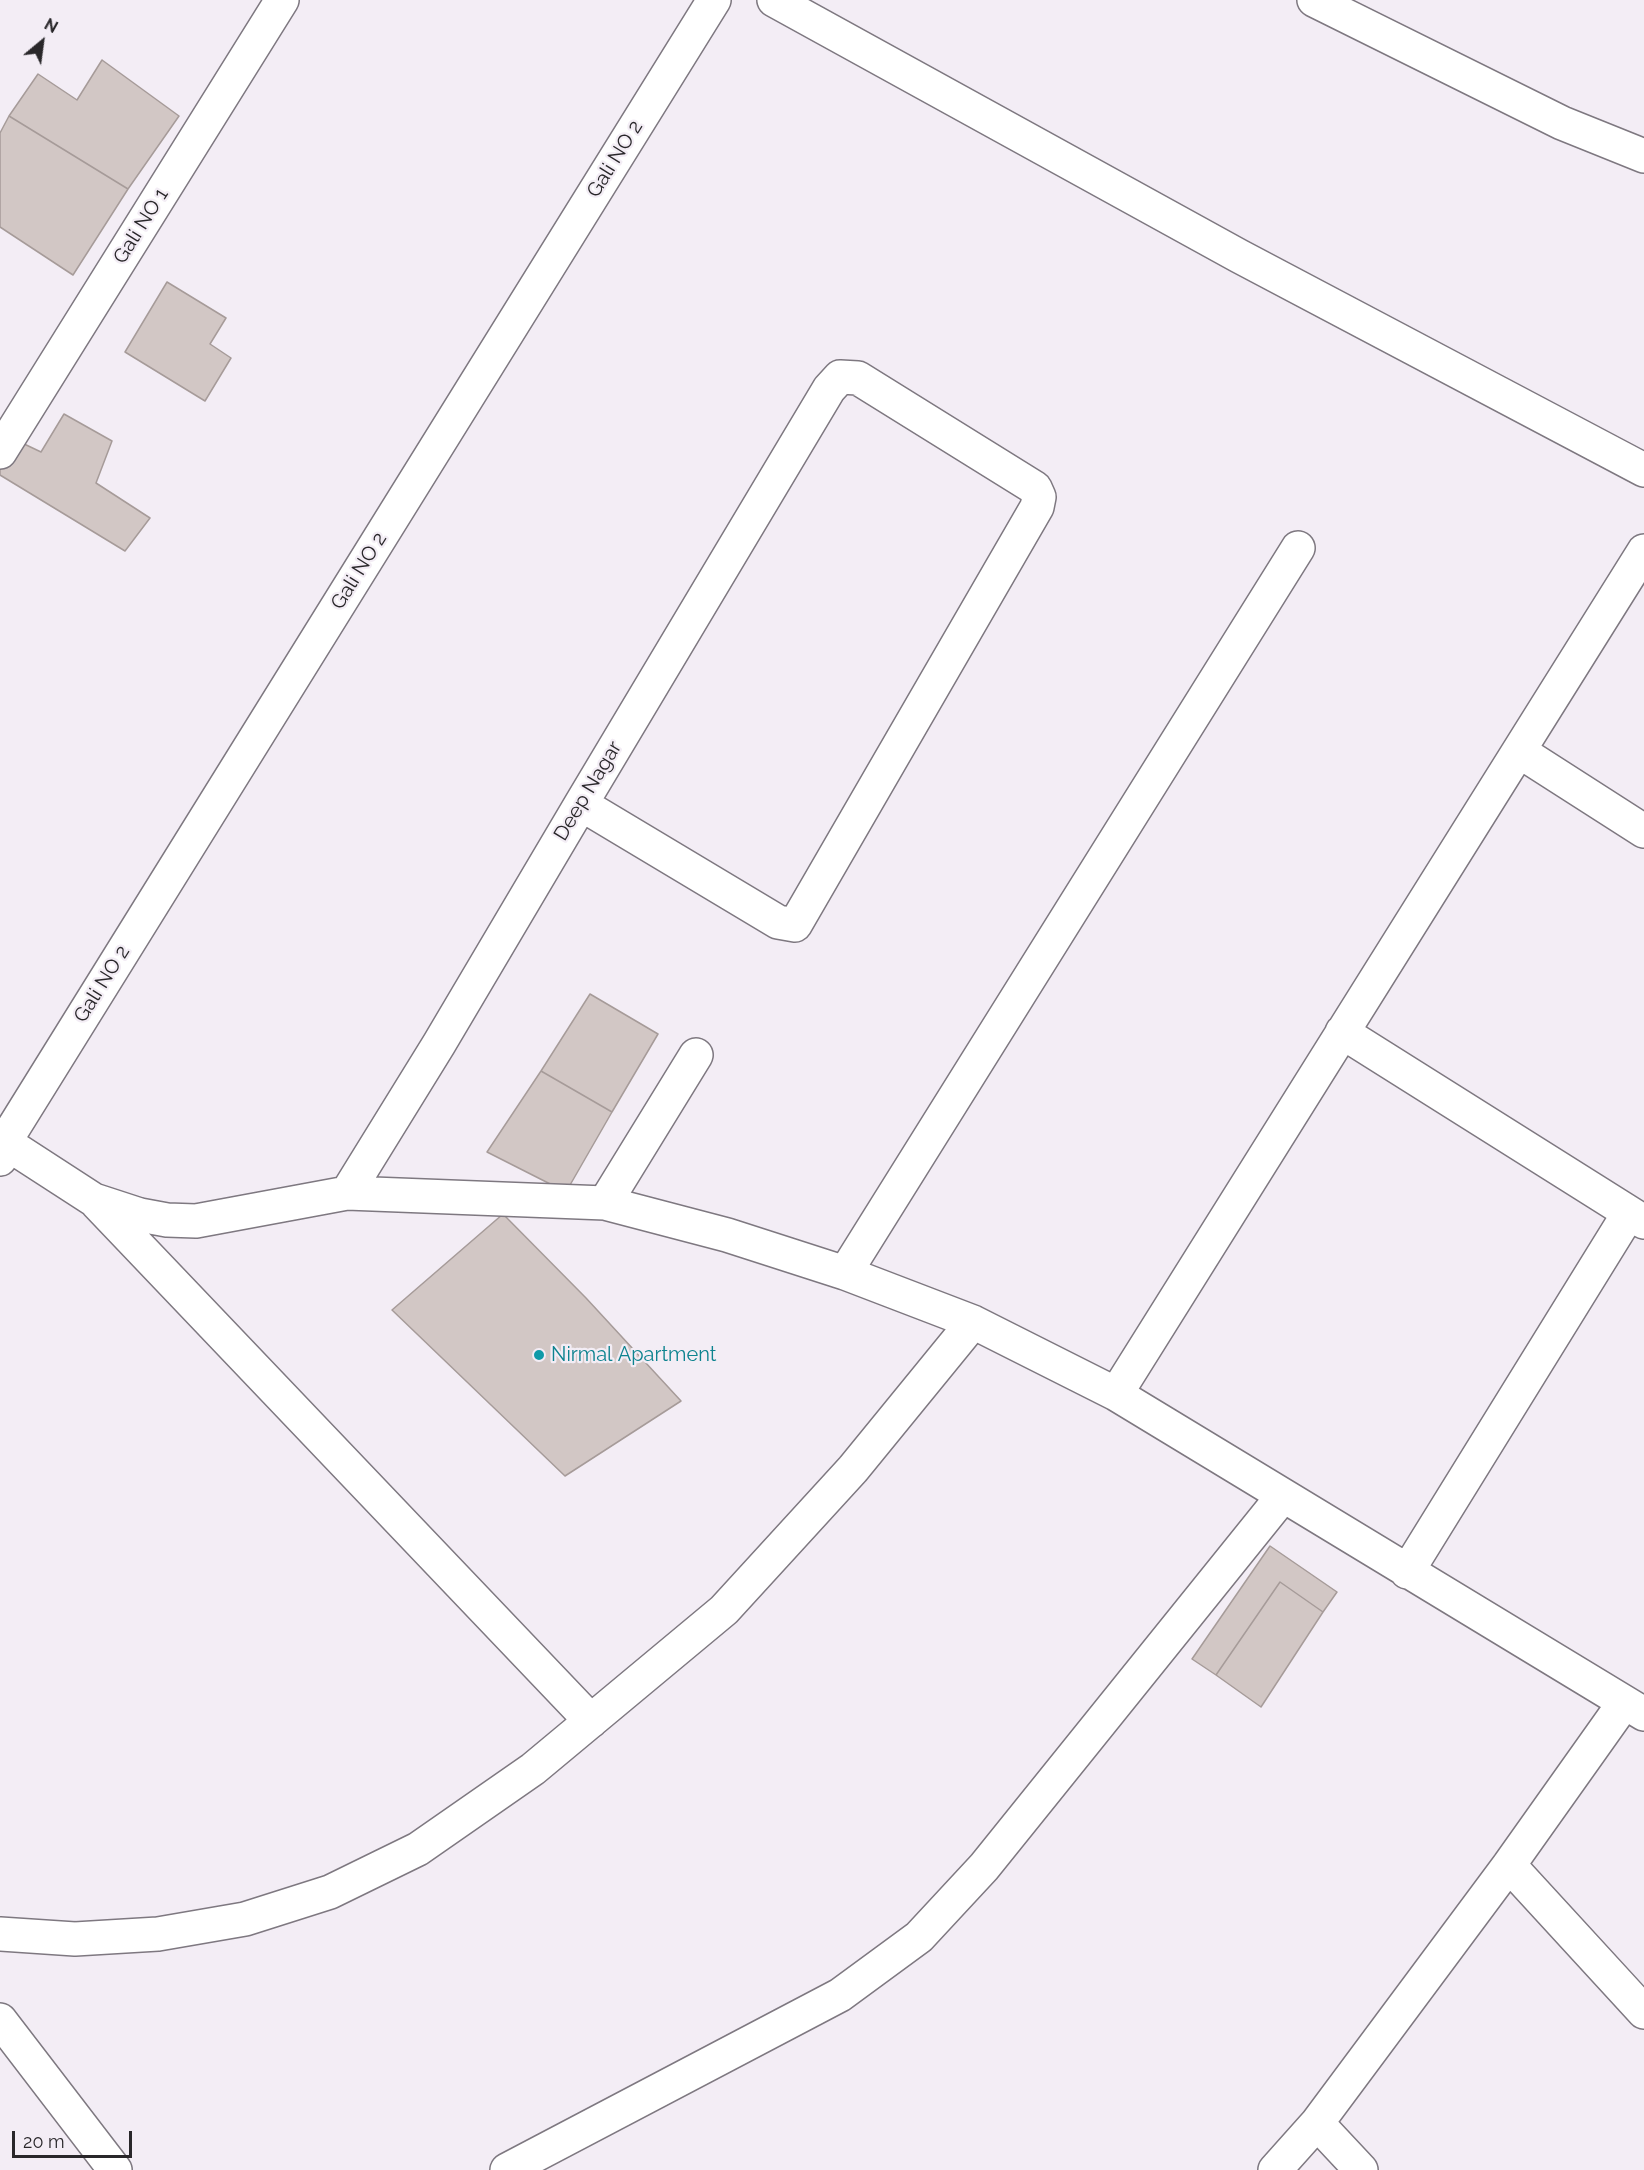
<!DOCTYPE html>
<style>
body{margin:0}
#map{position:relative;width:1644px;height:2170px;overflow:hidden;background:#f3edf5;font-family:Raleway,sans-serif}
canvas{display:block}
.north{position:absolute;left:12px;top:12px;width:60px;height:60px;-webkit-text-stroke:4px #f3edf5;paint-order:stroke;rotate:29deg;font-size:16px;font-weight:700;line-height:24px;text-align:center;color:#29272a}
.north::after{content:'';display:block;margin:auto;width:21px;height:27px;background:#29272a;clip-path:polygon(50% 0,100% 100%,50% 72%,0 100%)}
.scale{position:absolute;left:12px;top:2131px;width:120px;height:27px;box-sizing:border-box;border:3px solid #29272a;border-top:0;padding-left:8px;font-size:18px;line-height:21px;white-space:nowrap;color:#29272a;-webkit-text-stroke:4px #f3edf5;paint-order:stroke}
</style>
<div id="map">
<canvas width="1644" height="2170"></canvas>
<div class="north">N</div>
<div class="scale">20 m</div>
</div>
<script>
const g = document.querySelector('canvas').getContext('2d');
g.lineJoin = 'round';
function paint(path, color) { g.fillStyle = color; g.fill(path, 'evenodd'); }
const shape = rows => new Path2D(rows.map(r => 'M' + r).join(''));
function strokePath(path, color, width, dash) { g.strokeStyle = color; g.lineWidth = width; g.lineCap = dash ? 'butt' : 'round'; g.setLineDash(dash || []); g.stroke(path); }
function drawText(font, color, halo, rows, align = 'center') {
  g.font = font + ' Raleway,sans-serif'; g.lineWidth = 4.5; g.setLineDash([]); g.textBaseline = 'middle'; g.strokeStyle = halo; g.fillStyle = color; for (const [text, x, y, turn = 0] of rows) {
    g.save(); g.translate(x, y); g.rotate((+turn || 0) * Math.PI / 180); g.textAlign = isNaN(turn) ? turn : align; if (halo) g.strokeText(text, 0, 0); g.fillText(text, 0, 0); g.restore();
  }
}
const building = shape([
 [102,60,179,116,128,189,9,116,38,74,77,100,102,60],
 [9,116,128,189,73,275,0,227,0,133,9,116],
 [167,282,226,318,210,344,231,358,205,401,125,352,167,282],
 [64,414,112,441,96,483,150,518,125,551,0,475,0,469,20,442,41,452,64,414],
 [590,994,658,1034,612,1112,541,1071,590,994],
 [541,1071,612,1112,566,1192,487,1152,541,1071],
 [503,1214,586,1298,681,1401,565,1476,392,1310,503,1214],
 [1270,1546,1337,1592,1323,1612,1280,1582,1216,1675,1192,1659,1270,1546],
 [1280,1582,1323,1612,1261,1707,1216,1675,1280,1582]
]);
const minor = shape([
 [774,0,1239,256,1644,470],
 [1314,0,1562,123,1644,156],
 [0,452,282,0],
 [1519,751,1644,831],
 [1342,1032,1644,1222],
 [0,1139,94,1200,140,1215,167,1220,196,1221,347,1193,605,1203,727,1235,845,1273,973,1322,1116,1394,1644,1714],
 [0,1159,4,1143,714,0],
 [347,1193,439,1044,581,804,829,389,840,377,858,378,1035,488,1039,497,1037,507,795,925,778,922,581,804],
 [97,1203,591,1721],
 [605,1203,696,1055],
 [845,1273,1298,548],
 [1116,1394,1644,551],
 [1407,1572,1629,1213],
 [1509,1865,1644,2012],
 [0,1934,75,1939,158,1934,245,1919,330,1892,418,1849,533,1769,724,1610,853,1469,973,1322],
 [1317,2123,1361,2170],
 [507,2170,840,1995,919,1937,984,1867,1282,1497],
 [1275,2170,1317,2123,1509,1865,1624,1703]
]);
const tertiary = shape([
 [0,2020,115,2170]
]);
const markers = [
 [539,1355,6,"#0f9aa8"]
];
const streetNames = [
 ["Gali NO 2",615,159,-58],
 ["Gali NO 1",141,226,-58],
 ["Gali NO 2",359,571,-58],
 ["Deep Nagar",588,791,-59],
 ["Gali NO 2",102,984,-58]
];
const cultureNames = [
 ["Nirmal Apartment",551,1355]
];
paint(building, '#d2c7c5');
strokePath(building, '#a69b99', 1.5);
strokePath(minor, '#7e7880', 36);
strokePath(tertiary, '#7e7880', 36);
strokePath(minor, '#fff', 33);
strokePath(tertiary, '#fff', 33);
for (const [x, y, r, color] of markers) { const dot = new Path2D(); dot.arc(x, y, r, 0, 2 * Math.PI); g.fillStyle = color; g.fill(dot); strokePath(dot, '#f3edf5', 2); }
drawText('20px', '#29272a', '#f3edf5', streetNames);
drawText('20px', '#0d838f', '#f3edf5', cultureNames, 'left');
</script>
